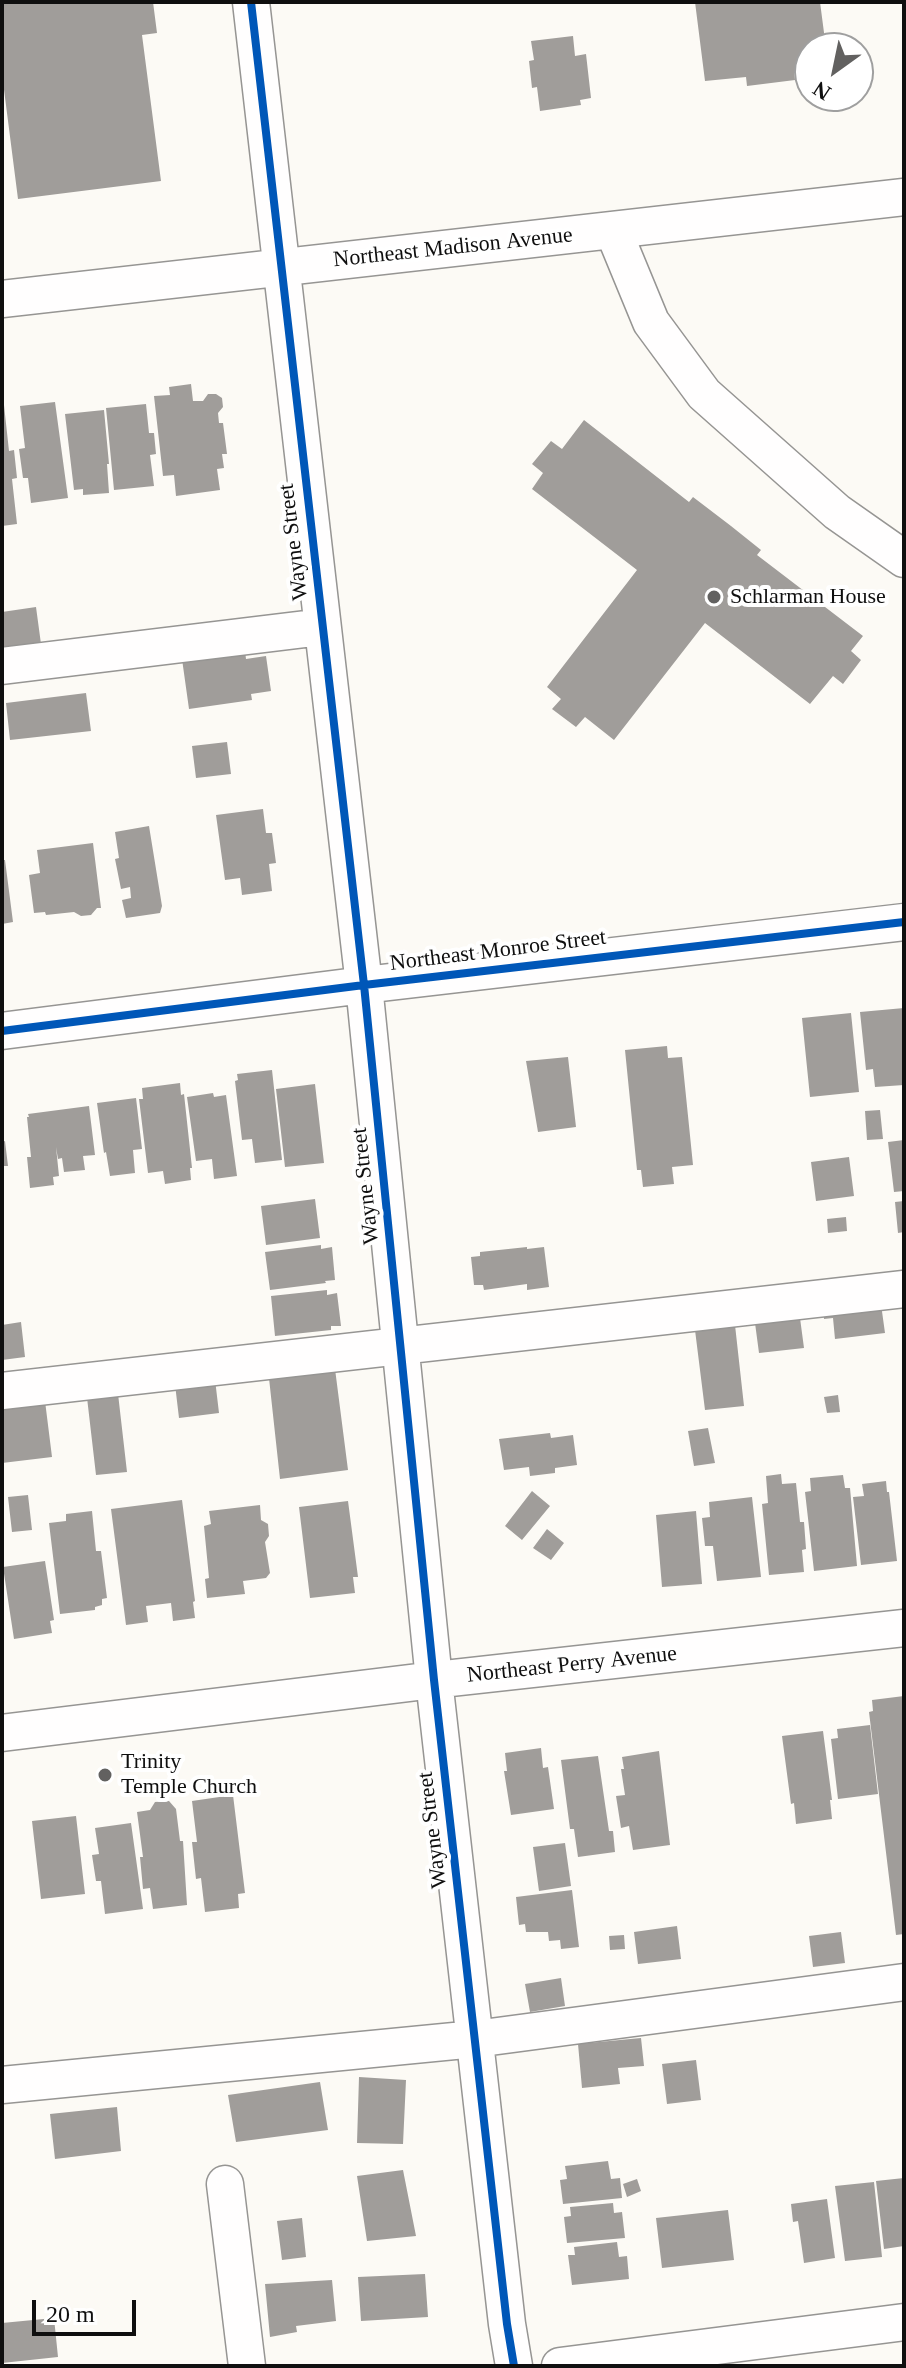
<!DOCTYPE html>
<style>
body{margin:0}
#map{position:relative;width:906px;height:2368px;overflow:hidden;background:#fcfaf5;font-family:"Times New Roman",serif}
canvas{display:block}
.frame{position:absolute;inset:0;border:4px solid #0f0f0f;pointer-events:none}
.north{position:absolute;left:794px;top:32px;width:80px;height:80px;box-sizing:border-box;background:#fff;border:2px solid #9f9f9f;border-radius:50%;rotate:213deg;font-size:22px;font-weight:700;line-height:32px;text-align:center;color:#0f0f0f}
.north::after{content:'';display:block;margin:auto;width:28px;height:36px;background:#626160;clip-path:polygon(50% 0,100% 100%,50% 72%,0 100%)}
.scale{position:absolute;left:32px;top:2300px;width:104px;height:36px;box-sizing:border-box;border:4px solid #0f0f0f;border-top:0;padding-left:10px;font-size:24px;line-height:28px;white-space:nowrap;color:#0f0f0f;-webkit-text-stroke:6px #fff;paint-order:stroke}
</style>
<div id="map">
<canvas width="906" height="2368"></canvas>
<div class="frame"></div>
<div class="north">N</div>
<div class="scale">20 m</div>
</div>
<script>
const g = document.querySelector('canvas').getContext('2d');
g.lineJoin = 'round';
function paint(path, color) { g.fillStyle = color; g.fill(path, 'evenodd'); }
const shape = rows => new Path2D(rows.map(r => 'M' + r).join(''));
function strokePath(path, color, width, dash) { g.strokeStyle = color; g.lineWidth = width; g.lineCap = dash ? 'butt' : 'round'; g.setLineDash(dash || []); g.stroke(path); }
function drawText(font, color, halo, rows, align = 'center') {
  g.font = font + ' "Times New Roman",serif'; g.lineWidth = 8; g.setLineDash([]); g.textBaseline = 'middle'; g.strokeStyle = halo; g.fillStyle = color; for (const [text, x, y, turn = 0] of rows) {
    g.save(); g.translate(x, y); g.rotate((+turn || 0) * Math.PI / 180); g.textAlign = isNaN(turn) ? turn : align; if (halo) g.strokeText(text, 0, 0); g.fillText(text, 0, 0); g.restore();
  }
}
const building = shape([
 [2,2,153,2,157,33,142,35,161,181,18,199,2,74],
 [695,2,820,2,826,48,810,48,810,69,794,71,795,80,747,86,746,77,705,81],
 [573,36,575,56,586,54,591,98,580,100,581,105,540,111,537,87,532,88,529,61,534,60,531,41],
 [191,384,193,401,203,401,208,394,216,394,222,398,223,407,218,413,219,423,223,423,227,454,222,454,224,468,217,469,220,490,176,496,174,475,163,476,154,396,170,395,169,387],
 [55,402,68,498,31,503,28,478,23,478,19,449,25,448,20,406],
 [146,404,149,433,154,433,156,454,150,455,154,486,114,490,106,408],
 [2,405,4,405,9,451,14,450,17,478,12,479,17,524,2,526],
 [104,410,109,464,107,464,109,493,83,495,83,489,74,490,65,414],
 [584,420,689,502,693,497,731,526,761,550,757,555,863,636,851,651,861,660,843,684,833,676,810,704,705,623,614,740,585,717,576,727,552,709,561,699,547,687,637,570,532,489,543,473,532,464,551,441,562,449],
 [36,607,41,644,2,648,2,612],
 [245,651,246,659,266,656,271,691,251,694,252,700,189,709,182,659],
 [86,693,91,731,10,740,6,703],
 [227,742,231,774,196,778,192,746],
 [263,809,266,833,272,833,276,863,269,864,272,891,242,895,240,878,225,880,216,815],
 [149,826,162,906,160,913,126,918,122,900,131,898,130,887,121,889,115,859,119,858,115,832],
 [93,843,101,908,97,908,91,915,81,916,74,912,46,915,45,912,34,913,29,875,40,873,37,850],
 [2,860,5,860,13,922,2,924],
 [904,1008,904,1085,875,1087,873,1069,866,1070,860,1012],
 [851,1013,859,1092,810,1097,802,1018],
 [667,1046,668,1058,682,1057,693,1165,672,1167,674,1184,643,1187,641,1170,637,1170,625,1050],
 [568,1057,576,1127,538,1132,526,1061],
 [272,1070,282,1160,255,1163,252,1139,242,1140,235,1081,238,1080,237,1074],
 [180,1083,181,1095,184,1094,192,1168,190,1168,191,1180,165,1184,163,1171,148,1173,139,1099,143,1099,142,1088],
 [315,1084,324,1163,285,1167,276,1089],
 [213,1093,214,1097,226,1095,237,1176,214,1179,212,1159,196,1161,187,1097],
 [136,1098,142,1149,133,1150,135,1173,110,1176,106,1152,104,1153,97,1103],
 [89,1106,95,1155,83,1156,85,1170,64,1172,62,1158,58,1159,56,1147,59,1176,53,1177,54,1185,30,1188,27,1157,31,1157,27,1117,29,1117,28,1114],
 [880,1110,883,1139,867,1140,865,1111],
 [904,1140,904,1191,894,1192,888,1142],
 [5,1141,8,1166,2,1166,2,1142],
 [849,1157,854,1196,816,1201,811,1162],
 [315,1199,320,1238,266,1245,261,1206],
 [904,1201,904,1232,898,1233,895,1202],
 [846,1217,847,1231,828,1233,827,1219],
 [321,1245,321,1249,332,1247,335,1280,325,1281,326,1283,270,1290,265,1252],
 [527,1247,527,1249,544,1247,549,1287,527,1290,527,1284,484,1290,483,1285,474,1285,471,1257,480,1256,480,1252],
 [327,1290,327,1295,337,1293,341,1326,331,1326,331,1330,275,1336,271,1296],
 [880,1297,885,1333,835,1339,833,1318,824,1319,823,1304],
 [800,1318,804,1348,759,1353,755,1323],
 [21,1322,25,1357,2,1360,2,1325],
 [735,1325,744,1406,705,1410,695,1330],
 [334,1361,348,1470,280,1479,268,1369],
 [214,1371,219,1413,179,1418,174,1376],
 [117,1385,127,1472,96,1475,86,1389],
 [44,1393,52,1457,2,1463,2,1398],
 [838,1395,840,1412,827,1413,824,1397],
 [708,1428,715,1463,694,1466,688,1431],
 [550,1433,551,1438,573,1435,577,1465,555,1468,555,1473,530,1476,529,1467,504,1470,499,1439],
 [781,1474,782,1484,796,1483,800,1522,804,1522,806,1549,802,1550,804,1572,769,1575,762,1504,768,1503,766,1476],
 [843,1475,845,1488,850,1488,857,1566,814,1571,805,1492,811,1491,810,1478],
 [886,1481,887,1492,889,1492,897,1561,861,1565,853,1497,864,1496,862,1484],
 [532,1491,550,1506,522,1540,505,1526],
 [28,1495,32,1530,12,1532,8,1497],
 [752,1497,761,1577,717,1581,713,1546,705,1546,702,1518,710,1517,709,1502],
 [182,1500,195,1601,193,1602,195,1618,173,1621,171,1603,146,1606,148,1622,126,1625,111,1509],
 [348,1501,358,1577,353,1577,355,1593,310,1598,299,1507],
 [260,1505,261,1520,268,1524,269,1536,265,1542,270,1573,266,1578,243,1581,245,1594,207,1598,205,1579,209,1578,204,1526,211,1524,209,1511],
 [92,1511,96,1551,101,1551,107,1598,102,1599,102,1605,95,1607,95,1610,60,1614,49,1523,66,1521,66,1514],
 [696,1511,702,1584,662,1587,656,1515],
 [547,1529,564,1543,551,1560,533,1548],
 [45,1561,54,1620,50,1621,52,1633,14,1639,3,1567],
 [904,1696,904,1934,896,1935,869,1712,873,1711,872,1700],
 [870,1725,878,1794,838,1799,831,1739,838,1738,837,1729],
 [823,1731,832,1800,830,1800,832,1819,796,1824,794,1803,791,1804,782,1736],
 [541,1748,543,1768,548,1767,554,1809,511,1815,504,1771,507,1771,505,1753],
 [659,1751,670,1845,633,1850,629,1826,621,1828,616,1796,625,1795,621,1769,624,1769,622,1757],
 [598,1756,609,1831,613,1831,615,1852,578,1857,574,1829,570,1829,561,1760],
 [233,1795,245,1893,238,1894,239,1908,205,1912,201,1878,196,1879,192,1842,197,1842,192,1801],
 [169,1801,176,1809,180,1841,183,1841,187,1905,153,1909,150,1888,143,1889,140,1857,143,1857,137,1812,150,1810,155,1802],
 [76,1816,85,1894,41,1899,32,1821],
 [131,1823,143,1909,105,1914,101,1881,96,1881,92,1855,99,1854,95,1828],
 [565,1843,571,1886,539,1891,533,1847],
 [572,1890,579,1947,561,1949,560,1940,549,1941,548,1932,526,1932,525,1924,519,1925,516,1897],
 [677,1926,681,1959,638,1964,634,1932],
 [841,1932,845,1963,813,1967,809,1936],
 [624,1935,625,1949,610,1950,609,1936],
 [561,1978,565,2006,530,2012,525,1984],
 [641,2038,644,2066,618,2068,620,2084,582,2088,578,2044],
 [696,2060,701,2100,667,2104,662,2064],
 [359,2077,406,2080,403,2144,357,2143],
 [320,2082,328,2130,236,2142,228,2095],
 [117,2107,121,2151,55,2159,50,2114],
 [608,2161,611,2179,620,2178,622,2198,563,2204,560,2180,567,2179,565,2166],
 [403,2170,416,2236,367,2241,357,2176],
 [904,2178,904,2246,884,2249,876,2181],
 [637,2179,641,2191,627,2197,623,2184],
 [874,2182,882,2257,845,2261,835,2186],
 [827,2199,835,2258,804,2263,798,2221,793,2222,791,2204],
 [613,2203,614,2213,622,2212,625,2238,567,2243,564,2217,571,2216,570,2207],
 [728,2210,734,2260,662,2268,656,2218],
 [302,2218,306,2257,282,2260,277,2221],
 [617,2242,619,2257,627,2256,629,2279,572,2285,568,2255,575,2255,574,2247],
 [425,2274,428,2317,361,2321,358,2277],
 [332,2280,336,2321,296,2326,297,2332,270,2337,265,2284],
 [54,2318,58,2357,2,2363,2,2323]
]);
const minor = shape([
 [251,2,364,985,434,1680,507,2324,514,2366],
 [613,230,651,322,704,394,837,512,904,559],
 [2,299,904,197],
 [2,666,322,627],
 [2,1031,364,985,904,922],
 [2,1391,904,1289],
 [2,1733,434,1680,904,1628],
 [2,2085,475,2039,904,1982],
 [225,2184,247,2366],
 [560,2366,904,2322]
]);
const cycleway = shape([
 [251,2,364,985,434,1680,507,2324,514,2366],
 [2,1031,364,985,904,922]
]);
const markers = [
 [714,597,8,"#626160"],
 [105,1775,8,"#626160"]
];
const streetNames = [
 ["Northeast Madison Avenue",453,248,-6],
 ["Wayne Street",294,542,-97],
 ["Northeast Monroe Street",498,951,-7],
 ["Wayne Street",366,1186,-96],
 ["Northeast Perry Avenue",572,1665,-6],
 ["Wayne Street",433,1830,-97]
];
const poiNames = [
 ["Schlarman House",730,597],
 ["Trinity",121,1762],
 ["Temple Church",121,1787]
];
paint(building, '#a09d9a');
strokePath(minor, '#969593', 39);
strokePath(minor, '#fffefe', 36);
strokePath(cycleway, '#0057b8', 8);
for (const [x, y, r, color] of markers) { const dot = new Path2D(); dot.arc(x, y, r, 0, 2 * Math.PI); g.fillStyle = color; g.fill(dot); strokePath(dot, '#fff', 3); }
drawText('22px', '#0f0f0f', '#fff', streetNames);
drawText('22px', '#0f0f0f', '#fff', poiNames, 'left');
</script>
